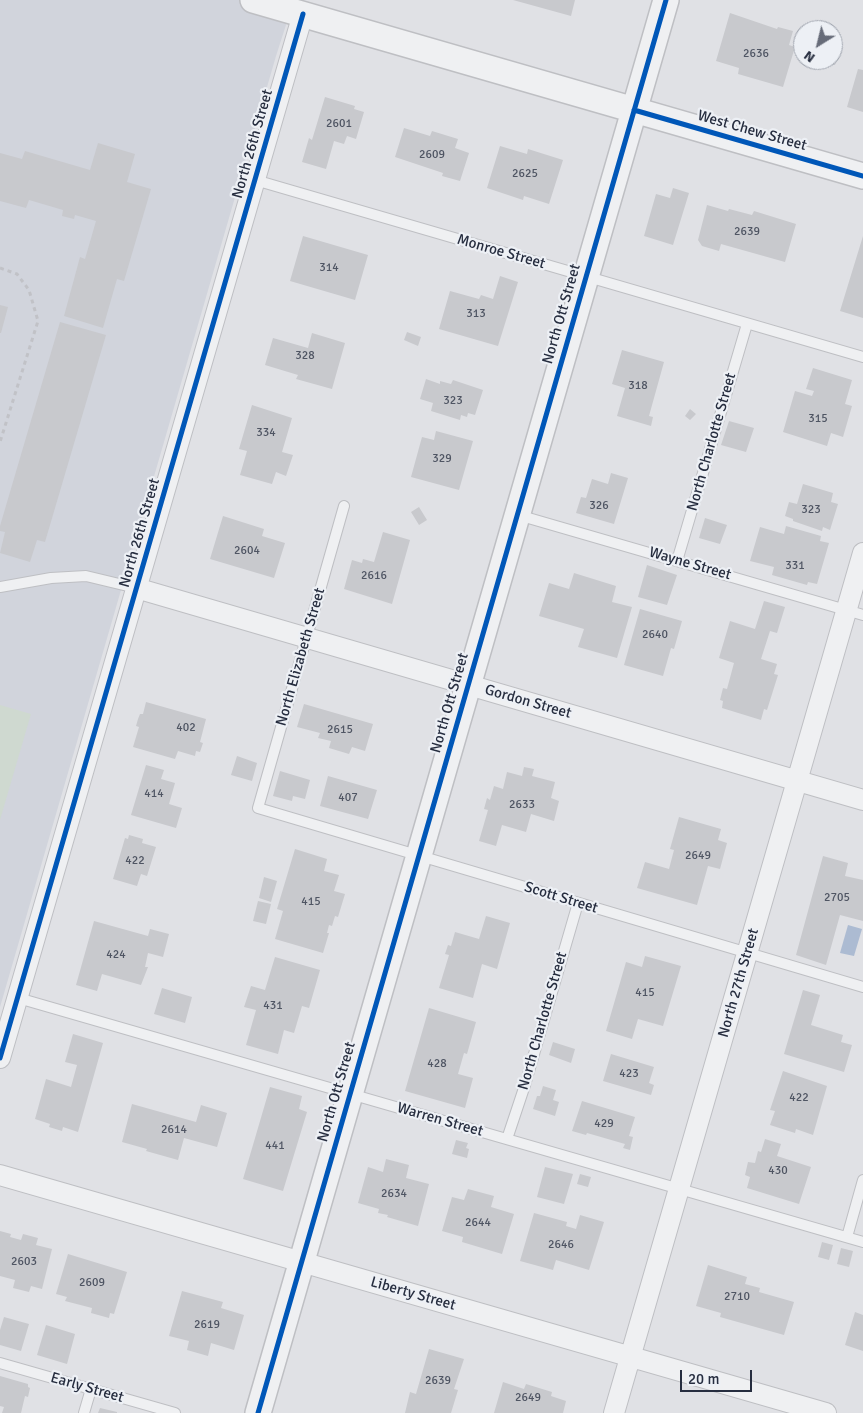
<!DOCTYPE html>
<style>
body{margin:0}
#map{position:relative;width:863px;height:1413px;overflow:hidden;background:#e0e1e5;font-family:Signika,sans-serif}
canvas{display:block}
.north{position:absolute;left:793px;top:20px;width:50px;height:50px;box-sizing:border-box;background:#edf0f5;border:1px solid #9da2ac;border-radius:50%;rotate:216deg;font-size:14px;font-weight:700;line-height:20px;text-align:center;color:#262d3f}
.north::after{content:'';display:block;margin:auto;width:18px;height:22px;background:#676c79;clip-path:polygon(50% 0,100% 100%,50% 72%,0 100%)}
.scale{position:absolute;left:680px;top:1370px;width:72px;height:22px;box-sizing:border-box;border:2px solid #262d3f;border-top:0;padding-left:6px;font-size:15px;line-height:18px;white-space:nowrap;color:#262d3f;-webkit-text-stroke:4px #edf0f5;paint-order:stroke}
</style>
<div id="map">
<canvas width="863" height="1413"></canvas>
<div class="north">N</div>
<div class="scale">20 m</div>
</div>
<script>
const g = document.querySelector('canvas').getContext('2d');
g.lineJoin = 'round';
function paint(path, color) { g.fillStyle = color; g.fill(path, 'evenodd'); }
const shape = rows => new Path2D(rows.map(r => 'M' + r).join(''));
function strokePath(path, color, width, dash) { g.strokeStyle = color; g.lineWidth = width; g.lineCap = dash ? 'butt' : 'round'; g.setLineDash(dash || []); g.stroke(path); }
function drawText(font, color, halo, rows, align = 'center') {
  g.font = font + ' Signika,sans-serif'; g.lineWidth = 4.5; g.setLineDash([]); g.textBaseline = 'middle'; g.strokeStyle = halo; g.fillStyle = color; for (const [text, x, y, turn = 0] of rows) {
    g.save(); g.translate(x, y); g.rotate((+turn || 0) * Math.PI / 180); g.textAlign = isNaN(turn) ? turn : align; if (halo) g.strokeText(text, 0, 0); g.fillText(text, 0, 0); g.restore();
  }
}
const built = shape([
 [0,0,294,0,276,56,0,1007]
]);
const green = shape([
 [0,705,31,714,0,820]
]);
const water = shape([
 [848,925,862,929,854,956,840,953]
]);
const building = shape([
 [513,0,575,0,571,16],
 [730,13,777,29,778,27,793,31,789,45,795,47,783,87,738,74,739,68,716,61],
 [833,48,839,49,835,65,825,63,826,60,833,60],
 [858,69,863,70,863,112,847,107],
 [325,97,355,106,354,109,364,112,356,139,347,136,344,144,334,141,326,169,302,162,309,138,312,140],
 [404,128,430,136,432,131,458,139,455,148,469,153,460,181,442,176,443,173,395,157],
 [98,143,135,154,127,182,151,189,124,281,117,279,103,328,64,316,80,257,85,259,96,221,75,215,74,219,62,216,63,210,29,200,26,208,0,201,0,153,22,159,25,151,90,170],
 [500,146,527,154,528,149,563,160,549,204,524,196,523,200,487,188],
 [673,188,689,193,673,245,644,236,656,194,670,198],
 [707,205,728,211,729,209,752,215,754,211,796,224,785,262,721,244,719,251,702,246,698,240],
 [303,236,368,255,355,300,290,281],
 [863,236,863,318,840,311],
 [500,276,518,282,498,346,439,329,450,291,479,299,481,295,493,299],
 [0,305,8,307,1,333,0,333],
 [60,322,106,335,45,542,37,540,30,562,0,553,5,532,0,531,0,526],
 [407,332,421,337,418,346,404,340],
 [312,333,345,343,332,389,296,379,298,375,265,365,273,338,308,348],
 [622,350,664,362,649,416,653,417,651,426,617,416,625,388,612,384],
 [813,368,852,380,845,404,852,406,843,437,831,433,827,446,783,432,795,391,812,396,814,391,806,389],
 [426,379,440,384,440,381,451,384,453,380,483,390,475,415,468,413,467,417,461,415,460,420,431,411,433,403,420,399],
 [252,405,292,418,282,452,293,455,286,476,276,472,272,484,240,475,247,451,239,449],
 [690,409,696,414,690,420,685,416],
 [729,421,754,428,746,452,721,445],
 [436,431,473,441,459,490,411,477,422,437,434,440],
 [611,473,628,478,614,524,576,513,581,497,586,498,592,479,608,484],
 [803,484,833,493,831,502,838,504,830,530,823,527,822,531,793,521,793,519,785,516,789,502,797,504],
 [419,507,427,520,419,525,411,512],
 [223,516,264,529,262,536,285,543,274,578,210,559],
 [705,518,727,525,720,544,699,538],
 [786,526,821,536,820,541,829,543,817,584,808,582,807,585,772,575,774,567,750,561,760,527,784,534],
 [383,532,410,540,392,604,344,589,352,560,362,563,363,559,374,562],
 [647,565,677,575,667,605,638,597],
 [574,573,616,586,612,602,632,607,617,658,578,647,584,629,539,616,549,583,569,589],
 [764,601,785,607,777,633,770,631,761,659,777,664,774,674,778,675,767,710,764,709,761,720,722,708,723,701,720,700,723,688,727,689,734,663,719,658,730,621,755,629],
 [640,609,682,621,674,649,671,648,663,676,624,665],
 [146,702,206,719,200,742,203,743,200,752,196,751,195,756,178,751,175,759,133,747,139,727,136,726,138,719,140,714,143,714],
 [304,704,373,724,365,751,352,747,349,754,329,748,331,741,318,738,320,733,297,727],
 [237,756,257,763,252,781,231,775],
 [146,765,164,770,161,779,175,783,169,804,182,808,176,828,131,815],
 [524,767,534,769,532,776,555,782,551,798,559,801,554,821,531,814,526,832,502,825,496,846,479,841,488,810,484,809,487,798,490,800,494,786,503,789,507,772,522,776],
 [280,771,310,780,305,799,293,796,292,801,273,796],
 [328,776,377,790,368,819,320,806],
 [679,817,721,829,718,840,727,843,720,869,708,866,697,905,637,888,645,862,669,869,674,850,670,849],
 [129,835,143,839,142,843,156,847,147,876,141,874,137,886,113,879,125,838,128,839],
 [295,849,327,859,324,871,339,875,334,891,345,894,338,917,335,916,332,926,329,925,327,933,329,933,323,953,275,939,283,911,277,909],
 [823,856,848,863,845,876,863,880,863,921,840,915,826,965,796,955],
 [264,877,277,881,271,902,259,898],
 [258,901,271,904,266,924,253,921],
 [486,916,510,923,497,969,482,964,473,998,439,988,449,955,445,954,448,945,451,946,455,932,479,939],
 [94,921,148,936,150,929,169,934,163,957,148,953,145,967,148,967,141,985,102,974,97,991,76,985],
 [645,956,681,966,663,1026,638,1019,632,1039,606,1031,626,962,642,967],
 [275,957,320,970,309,1008,302,1006,294,1033,284,1030,278,1054,246,1045,256,1010,244,1007,251,986,265,990],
 [162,988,192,997,185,1023,154,1014],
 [803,990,820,995,811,1025,843,1035,841,1042,852,1045,844,1072,784,1054],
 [429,1008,476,1022,467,1054,464,1053,458,1074,473,1078,465,1108,405,1091],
 [73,1034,103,1043,78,1132,63,1127,62,1131,49,1127,50,1124,35,1119,46,1079,71,1087,77,1065,65,1062],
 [553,1042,575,1049,571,1063,549,1055],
 [611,1054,654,1067,649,1083,654,1085,651,1095,603,1081],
 [783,1071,827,1086,813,1135,796,1129,795,1133,770,1125,775,1111,770,1110],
 [543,1086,556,1090,553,1100,559,1102,555,1116,533,1109,537,1096,540,1096],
 [270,1087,302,1096,299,1109,307,1112,283,1191,243,1179],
 [582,1101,635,1117,629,1136,633,1137,630,1150,623,1148,625,1144,594,1135,587,1133,586,1135,572,1131],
 [132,1104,196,1122,201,1105,227,1113,217,1147,184,1138,178,1160,146,1151,147,1149,122,1142],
 [765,1139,781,1144,777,1156,811,1167,799,1204,747,1188,750,1177,745,1175,748,1162,755,1163,758,1151,761,1152],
 [456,1140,468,1143,466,1148,469,1149,467,1158,452,1154],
 [386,1159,409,1165,406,1178,429,1184,418,1226,387,1217,388,1215,378,1213,379,1209,358,1203,368,1167,383,1172],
 [545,1167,573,1174,564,1204,537,1197],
 [580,1174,591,1177,588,1187,577,1184],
 [468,1189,494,1196,491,1207,514,1214,502,1254,462,1242,463,1237,442,1231,452,1197,464,1200],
 [534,1213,567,1222,566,1226,576,1229,580,1215,604,1222,589,1270,556,1260,553,1270,520,1261],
 [0,1231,11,1234,10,1237,21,1240,23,1234,38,1238,36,1245,52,1249,42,1289,31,1286,29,1292,13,1288,15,1280,0,1276],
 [822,1242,833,1245,829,1260,818,1257],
 [841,1248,853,1251,849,1267,837,1264],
 [68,1254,127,1272,114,1314,110,1313,109,1318,91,1313,92,1308,65,1301,67,1297,56,1294],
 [708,1265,747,1277,745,1284,760,1288,759,1292,794,1302,784,1335,720,1317,721,1313,696,1306],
 [182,1291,223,1302,221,1308,244,1315,234,1350,211,1343,208,1356,187,1350,189,1341,169,1336],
 [855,1312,863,1315,863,1351,845,1345],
 [4,1317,29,1324,21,1351,0,1345,0,1330],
 [46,1325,75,1334,67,1364,37,1355],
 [429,1349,464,1359,454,1389,458,1390,451,1413,405,1413,410,1392,416,1394],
 [0,1376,28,1384,28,1387,30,1388,28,1397,25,1396,21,1413,2,1413,4,1407,0,1406],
 [503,1382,524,1389,526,1384,552,1392,551,1396,566,1401,563,1413,494,1413],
 [100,1408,117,1412,117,1413,98,1413]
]);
const path = shape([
 [0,268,17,274,29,290,38,321,0,442]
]);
const service = shape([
 [255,180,863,357],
 [344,506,258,808,863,987],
 [518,515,863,615],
 [677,561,747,324],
 [0,587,51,578,86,576,136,588],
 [18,998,863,1242],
 [507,1139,525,1085,578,903],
 [847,1237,863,1180],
 [0,1363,175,1413],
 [84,1413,91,1389]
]);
const minor = shape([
 [136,588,863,800],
 [0,1058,303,14],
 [0,1175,826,1413],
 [614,1413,863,553]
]);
const tertiary = shape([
 [253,0,863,176],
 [258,1413,666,0]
]);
const cycleway = shape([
 [634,110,863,176],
 [0,1058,303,14],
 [258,1413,666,0]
]);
const numberNames = [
 ["2636",756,54],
 ["2601",339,124],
 ["2609",432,155],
 ["2625",525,174],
 ["2639",747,232],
 ["314",329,268],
 ["313",476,314],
 ["328",305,356],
 ["318",638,386],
 ["323",453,401],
 ["315",818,419],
 ["334",266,433],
 ["329",442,459],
 ["326",599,506],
 ["323",811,510],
 ["2604",247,551],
 ["331",795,566],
 ["2616",374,576],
 ["2640",655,635],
 ["402",186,728],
 ["2615",340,730],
 ["414",154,794],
 ["407",348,798],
 ["2633",522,805],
 ["2649",698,856],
 ["422",135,861],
 ["2705",837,898],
 ["415",311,902],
 ["424",116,955],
 ["415",645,993],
 ["431",273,1006],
 ["428",437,1064],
 ["423",629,1074],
 ["422",799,1098],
 ["429",604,1124],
 ["2614",174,1130],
 ["441",275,1146],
 ["430",778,1171],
 ["2634",394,1194],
 ["2644",478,1223],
 ["2646",561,1245],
 ["2603",24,1262],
 ["2609",92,1283],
 ["2710",737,1297],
 ["2619",207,1325],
 ["2639",438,1381],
 ["2649",528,1398]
];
const streetNames = [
 ["West Chew Street",752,131,16],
 ["North 26th Street",253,144,-74],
 ["Monroe Street",501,252,16],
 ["North Ott Street",562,314,-74],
 ["North Charlotte Street",712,442,-74],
 ["North 26th Street",140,533,-74],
 ["Wayne Street",690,564,16],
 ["North Elizabeth Street",301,657,-74],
 ["Gordon Street",528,702,16],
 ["North Ott Street",450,703,-74],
 ["Scott Street",561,898,17],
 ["North 27th Street",739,983,-74],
 ["North Charlotte Street",543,1021,-74],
 ["North Ott Street",337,1092,-74],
 ["Warren Street",440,1120,16],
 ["Liberty Street",413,1294,16],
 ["Early Street",87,1388,16]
];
paint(built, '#d1d4dc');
paint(green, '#cfd9d0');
paint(water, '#acbbd2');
paint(building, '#c8c9cd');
strokePath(service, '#bebfc3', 12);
strokePath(minor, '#bebfc3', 22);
strokePath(tertiary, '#bebfc3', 28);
strokePath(path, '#c1c2c7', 3, [4, 4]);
strokePath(service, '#eff0f2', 10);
strokePath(minor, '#eff0f2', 20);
strokePath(tertiary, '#eff0f2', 25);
strokePath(cycleway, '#0057b8', 5);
drawText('12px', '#4f5563', null, numberNames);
drawText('15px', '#262d3f', '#edf0f5', streetNames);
</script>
